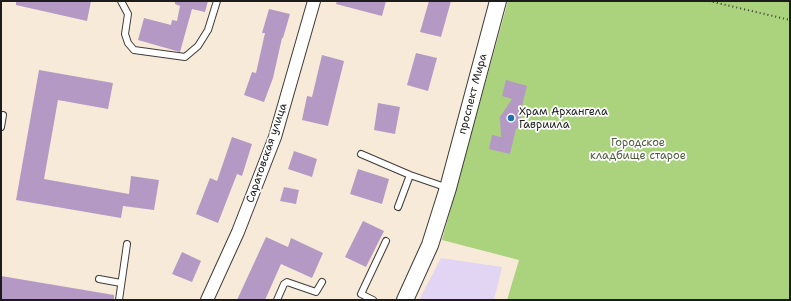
<!DOCTYPE html>
<meta charset="utf-8">
<style>
body{margin:0}
#map{position:relative;width:791px;height:301px;overflow:hidden;background:#f8ead8;font-family:"Shantell Sans",sans-serif}
canvas{display:block}
.frame{position:absolute;inset:0;border:2px solid #1c1c1c;pointer-events:none}
</style>
<div id="map">
<canvas width="791" height="301"></canvas>
<div class="frame"></div>
</div>
<script>
const g = document.querySelector('canvas').getContext('2d');
g.lineJoin = 'round';
function paint(path, color) { g.fillStyle = color; g.fill(path, 'evenodd'); }
const shape = rows => new Path2D(rows.map(r => 'M' + r).join(''));
function strokePath(path, color, width, dash) { g.strokeStyle = color; g.lineWidth = width; g.lineCap = dash ? 'butt' : 'round'; g.setLineDash(dash || []); g.stroke(path); }
function drawText(font, color, halo, rows, align = 'center') {
  g.font = font + ' "Shantell Sans",sans-serif'; g.lineWidth = 3.5; g.setLineDash([]); g.textBaseline = 'middle'; g.strokeStyle = halo; g.fillStyle = color; for (const [text, x, y, turn = 0] of rows) {
    g.save(); g.translate(x, y); g.rotate((+turn || 0) * Math.PI / 180); g.textAlign = isNaN(turn) ? turn : align; if (halo) g.strokeText(text, 0, 0); g.fillText(text, 0, 0); g.restore();
  }
}
const built = shape([
 [441,258,502,267,494,300,419,300]
]);
const green = shape([
 [508,1,790,1,790,300,507,300,519,260,442,240]
]);
const building = shape([
 [16,1,91,1,87,21,16,5],
 [175,1,208,1,205,12,192,9,180,52,138,40,144,18,171,25,172,20,177,21,180,6,175,4],
 [337,1,386,1,382,16,336,4],
 [429,1,451,1,441,37,420,32],
 [269,9,290,14,283,38,282,38,273,78,264,102,244,95,252,72,256,73,265,33,262,33],
 [416,53,437,58,428,91,407,85],
 [322,55,344,61,328,126,302,120,307,96,312,97],
 [39,70,113,83,108,109,58,100,44,179,129,194,131,176,159,180,154,210,123,206,121,218,16,200],
 [506,80,527,86,520,114,522,119,521,126,516,129,510,154,489,149,492,135,501,137,500,117,512,99,502,96],
 [378,103,400,107,395,134,374,130],
 [232,137,252,144,242,176,237,174,218,223,196,214,210,178,217,181],
 [294,151,317,159,312,177,288,169],
 [358,169,389,179,382,204,350,194],
 [284,187,299,190,296,204,280,201],
 [363,221,384,231,366,267,345,257],
 [266,237,288,247,291,238,323,253,312,278,281,264,265,300,237,300],
 [182,252,201,261,192,282,172,274],
 [1,276,114,295,114,300,1,300]
]);
const path = shape([
 [709,1,790,20]
]);
const service = shape([
 [121,1,128,14,125,34,128,43,134,50,185,57,198,46,208,30,217,1],
 [1,127,3,115],
 [361,154,410,175,448,188],
 [398,207,410,175],
 [99,279,121,283],
 [119,300,127,244],
 [277,300,284,284,287,282,316,292,322,282],
 [373,300,361,294,386,241]
]);
const minor = shape([
 [207,300,238,232,275,137,314,1]
]);
const secondary = shape([
 [405,300,430,245,448,188,498,1]
]);
const markers = [
 [511,118,4,"#1f6fb2"]
];
const streetNames = [
 ["проспект Мира",473,94,-75],
 ["Саратовская улица",267,153,-71]
];
const poiNames = [
 ["Храм Архангела",519,112],
 ["Гавриила",519,125]
];
const parkNames = [
 ["Городское",638,143],
 ["кладбище старое",638,156]
];
paint(built, '#e2d4f3');
paint(green, '#abd37d');
paint(building, '#b499c5');
strokePath(service, '#3d3b38', 8);
strokePath(minor, '#3d3b38', 14);
strokePath(secondary, '#3d3b38', 18);
strokePath(path, '#3d3b38', 2, [1, 3]);
strokePath(service, '#fff', 6);
strokePath(minor, '#fff', 12);
strokePath(secondary, '#fff', 16);
for (const [x, y, r, color] of markers) { const dot = new Path2D(); dot.arc(x, y, r, 0, 2 * Math.PI); g.fillStyle = color; g.fill(dot); strokePath(dot, '#fff', 1.5); }
drawText('11px', '#1c1c1c', '#fff', streetNames);
drawText('11px', '#1c1c1c', '#fff', poiNames, 'left');
drawText('11px', '#4e5c3e', '#fff', parkNames);
</script>
